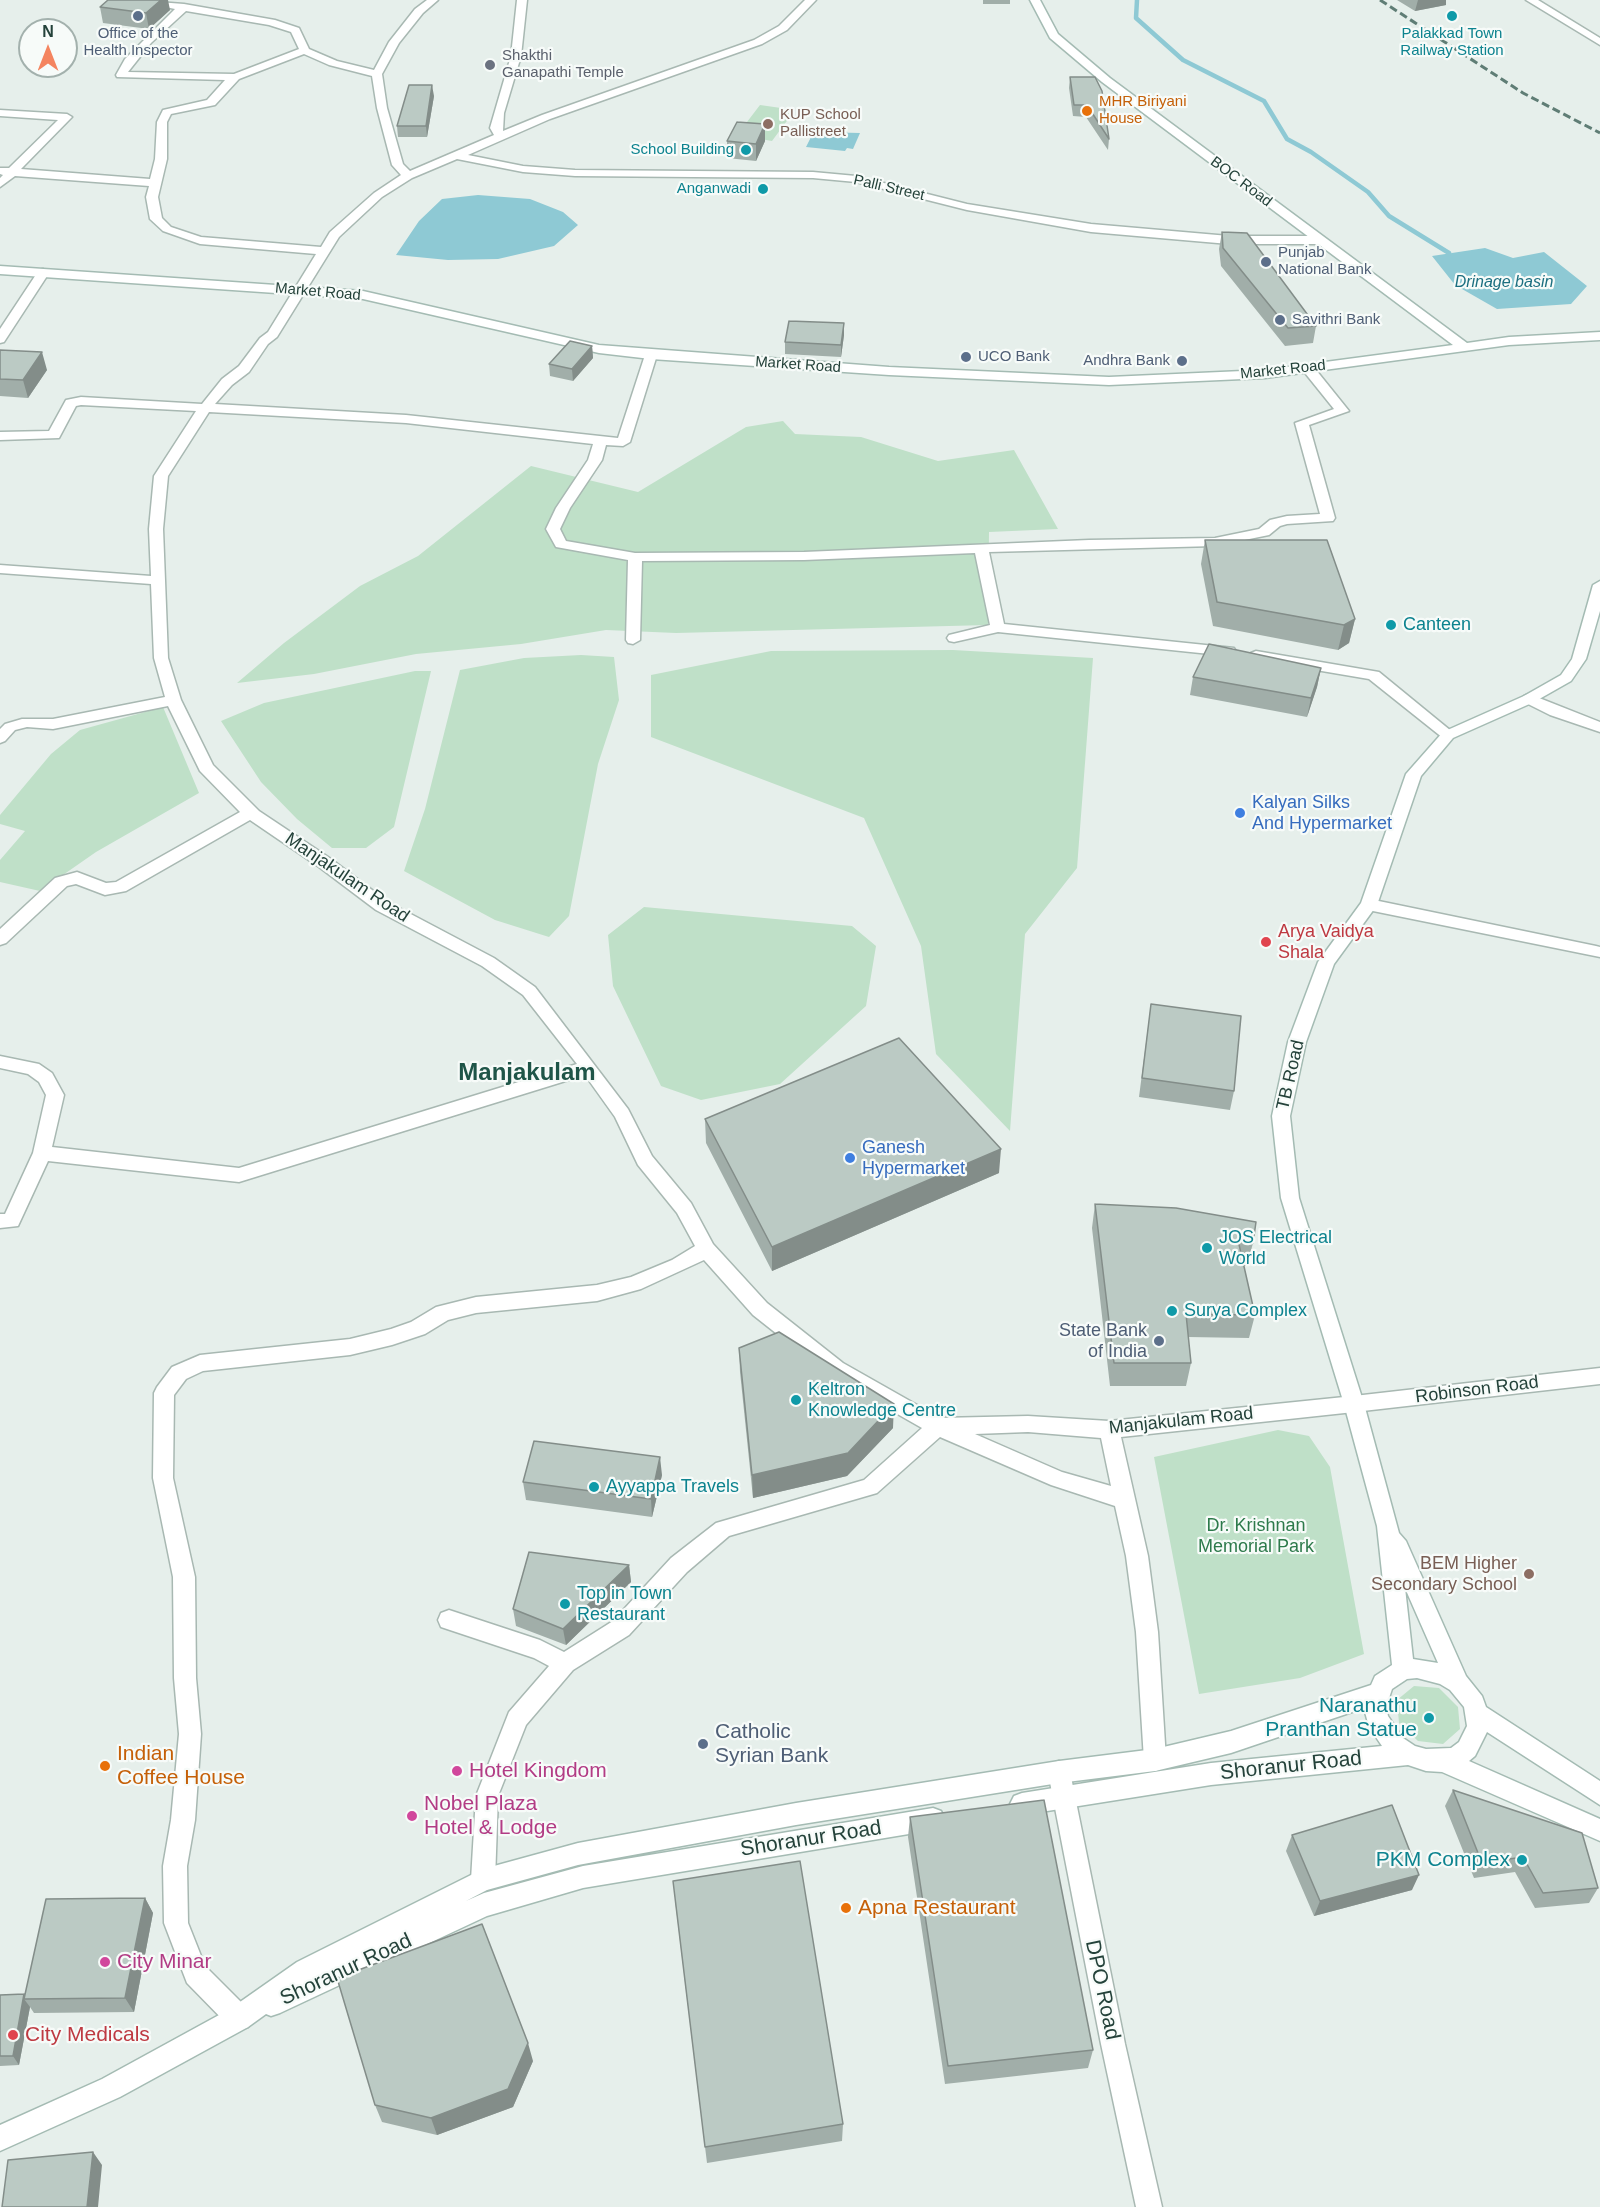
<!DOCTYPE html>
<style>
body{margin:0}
#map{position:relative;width:1600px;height:2207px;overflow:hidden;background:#e6efeb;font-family:Helvetica,sans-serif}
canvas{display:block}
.north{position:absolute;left:18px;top:18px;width:60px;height:60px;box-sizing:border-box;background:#f7fbf9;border:2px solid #a3b1ad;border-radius:50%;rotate:0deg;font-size:16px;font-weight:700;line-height:24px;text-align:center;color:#24423a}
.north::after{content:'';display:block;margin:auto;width:21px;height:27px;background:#f4845f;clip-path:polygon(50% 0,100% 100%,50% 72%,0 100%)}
</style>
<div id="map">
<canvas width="1600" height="2207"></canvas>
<div class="north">N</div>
</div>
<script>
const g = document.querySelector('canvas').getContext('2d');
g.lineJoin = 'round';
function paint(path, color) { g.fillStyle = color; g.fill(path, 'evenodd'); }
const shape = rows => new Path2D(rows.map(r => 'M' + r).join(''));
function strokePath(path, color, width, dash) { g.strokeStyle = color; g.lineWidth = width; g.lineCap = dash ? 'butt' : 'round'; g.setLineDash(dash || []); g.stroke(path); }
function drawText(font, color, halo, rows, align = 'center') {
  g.font = font + ' Helvetica,sans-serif'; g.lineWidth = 4.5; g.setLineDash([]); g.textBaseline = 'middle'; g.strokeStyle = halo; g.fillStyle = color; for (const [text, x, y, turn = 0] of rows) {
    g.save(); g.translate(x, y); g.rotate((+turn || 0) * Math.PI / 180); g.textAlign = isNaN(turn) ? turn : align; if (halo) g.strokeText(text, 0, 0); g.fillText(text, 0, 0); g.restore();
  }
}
const green = shape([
 [760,105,795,110,772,141,737,135],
 [783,421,795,434,861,437,938,461,1014,450,1058,529,989,532,988,625,676,633,606,630,521,644,416,654,314,674,237,683,284,643,360,586,418,556,531,466,638,492,746,427],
 [953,650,1093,658,1077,868,1025,934,1010,1131,936,1054,921,946,864,818,651,737,651,675,771,651],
 [581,655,614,657,619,700,598,764,569,916,549,937,495,920,404,871,425,809,460,670,524,658],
 [415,671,431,671,394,827,366,848,332,848,297,819,261,782,221,721,264,703],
 [163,707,199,793,96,852,40,891,0,882,0,860,25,831,0,824,0,815,51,754,80,730],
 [644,907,852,926,876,946,866,1006,780,1084,701,1100,661,1086,613,986,608,935],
 [1278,1430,1309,1436,1330,1467,1364,1654,1300,1678,1199,1694,1154,1457],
 [1414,1686,1439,1688,1458,1707,1460,1729,1443,1744,1418,1741,1399,1723,1397,1700]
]);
const water = shape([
 [820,132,860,133,853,149,847,148,845,151,806,147,812,135],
 [478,195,530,199,563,212,578,225,554,246,498,259,448,260,396,255,419,221,442,199],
 [1485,248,1513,258,1544,252,1587,286,1571,304,1497,309,1455,285,1432,256]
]);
const stream = shape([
 [1137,0,1136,18,1183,60,1264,101,1287,139,1311,152,1368,192,1389,216,1449,253]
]);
const minor = shape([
 [132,0,184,4,275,20,299,28,309,49,337,61,374,70,389,42,415,9,427,0,438,0,423,13,399,43,382,74,387,108,403,164,410,171,494,135,490,128,511,56,517,0,527,0,521,56,504,113,503,131,542,115,754,40,779,26,805,0,816,0,787,30,762,44,550,119,468,155,523,166,575,170,813,172,856,176,967,204,1091,224,1229,236,1319,236,1325,240,1319,244,1229,244,1091,232,967,210,856,182,813,178,575,176,523,172,457,159,412,178,382,197,339,237,277,337,268,344,249,372,232,385,215,404,406,415,618,438,645,355,651,351,657,355,630,442,623,446,606,445,602,460,570,508,560,529,566,541,635,553,804,552,1089,540,1215,538,1259,529,1270,520,1287,516,1320,514,1295,423,1334,409,1301,368,1302,365,1312,365,1349,411,1309,425,1335,518,1333,521,1287,524,1280,526,1269,535,1215,546,989,552,1004,624,1234,648,1236,651,1229,656,998,632,954,642,949,641,947,638,949,635,990,625,975,553,804,560,642,561,640,640,633,644,628,643,626,640,628,560,556,547,546,529,556,508,588,460,593,444,406,423,209,412,168,476,163,529,168,658,181,700,213,765,259,811,331,859,388,902,494,958,535,987,628,1109,652,1156,691,1203,713,1244,767,1303,843,1363,940,1418,1028,1416,1109,1421,1354,1396,1361,1398,1364,1404,1361,1410,1354,1412,1121,1437,1148,1556,1158,1632,1166,1760,1163,1768,1155,1771,1147,1768,1144,1760,1136,1632,1126,1556,1115,1506,1051,1485,940,1437,877,1493,729,1536,687,1572,629,1635,573,1670,526,1725,498,1796,495,1880,491,1888,483,1891,475,1888,471,1880,476,1796,509,1712,549,1666,534,1658,441,1627,438,1620,441,1613,449,1610,540,1640,564,1652,613,1621,671,1558,716,1523,864,1480,922,1428,829,1375,753,1315,704,1260,641,1289,597,1301,476,1313,448,1320,425,1334,392,1345,350,1355,203,1371,186,1379,174,1395,173,1478,195,1577,196,1678,201,1734,195,1820,187,1866,188,1923,205,1966,248,2009,251,2018,248,2027,239,2030,230,2027,187,1983,164,1923,163,1866,171,1820,179,1734,174,1678,173,1577,153,1478,154,1393,157,1387,172,1367,200,1355,350,1339,391,1329,411,1322,436,1307,476,1297,597,1285,631,1277,672,1260,695,1246,677,1213,638,1165,615,1117,585,1075,239,1182,48,1161,18,1226,0,1228,0,1214,5,1214,33,1153,46,1095,39,1082,28,1074,0,1068,0,1056,39,1064,52,1073,64,1095,52,1147,239,1168,577,1064,523,995,482,966,376,910,319,867,250,820,126,891,105,895,76,884,67,886,6,943,0,945,0,929,55,878,77,872,106,883,116,882,240,812,200,771,168,706,53,729,27,727,15,730,5,741,0,743,0,729,5,724,22,719,53,719,165,697,154,658,151,584,0,573,0,565,151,576,149,529,154,476,196,411,81,405,76,406,59,438,0,440,0,432,49,431,66,400,81,397,202,404,222,379,239,366,260,338,268,332,316,254,200,244,163,231,150,219,146,197,149,186,15,176,0,187,0,178,3,175,0,174,0,168,9,168,58,120,0,116,0,110,67,114,72,117,21,169,150,179,155,159,157,122,163,110,207,100,225,80,117,77,116,75,125,59,175,9,132,0],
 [186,11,269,25,291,32,299,49,234,74,128,72,151,43,186,11],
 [304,54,329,65,372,76,377,108,392,165,401,175,374,193,330,232,321,247,201,237,171,227,162,218,158,197,167,159,167,122,171,114,215,105,239,79,304,54],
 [1028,1432,1101,1438,1111,1486,1062,1472,975,1434,1028,1432],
 [43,269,49,273,4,342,0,343,0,329,39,270,43,269],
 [1256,651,1379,672,1456,735,1448,740,1443,738,1369,679,1251,659,1249,656,1251,653,1256,651],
 [1529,694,1600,722,1600,732,1550,715,1524,702,1521,699,1524,696,1529,694]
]);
const tertiary = shape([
 [1526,0,1538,0,1600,38,1600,45,1526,0],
 [1369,899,1596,946,1600,947,1600,957,1363,909,1361,905,1369,899],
 [1600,1368,1600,1384,1354,1412,1347,1410,1344,1404,1347,1398,1354,1396,1600,1368],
 [1059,1761,1067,1764,1070,1772,1125,2044,1162,2207,1136,2207,1101,2044,1048,1772,1051,1764,1059,1761]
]);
const secondary = shape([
 [1030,0,1040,0,1058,34,1110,78,1467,343,1509,337,1600,332,1600,340,1509,345,1265,378,1109,385,889,375,651,359,599,353,363,299,0,274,0,266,363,291,599,345,889,367,1109,377,1265,370,1453,345,1102,82,1050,38,1030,0],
 [1600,581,1600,611,1586,659,1571,681,1534,702,1453,738,1421,776,1377,905,1334,964,1306,1042,1290,1116,1299,1198,1364,1404,1399,1533,1406,1541,1466,1676,1482,1696,1486,1707,1600,1781,1600,1805,1487,1732,1475,1756,1469,1761,1600,1819,1600,1841,1442,1772,1426,1771,1408,1765,1211,1785,1022,1815,1014,1812,1010,1804,1014,1796,1022,1793,1211,1763,1382,1746,1369,1727,1364,1708,1231,1753,1155,1771,1059,1783,796,1825,578,1865,487,1890,466,1901,484,1893,583,1866,933,1808,941,1811,945,1819,941,1827,933,1830,583,1888,487,1916,280,2013,271,2016,266,2014,248,2027,120,2097,0,2151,0,2125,102,2079,230,2009,297,1962,483,1869,578,1843,796,1803,1059,1761,1155,1749,1231,1731,1371,1685,1375,1676,1392,1665,1377,1526,1344,1404,1281,1198,1272,1116,1288,1042,1318,962,1361,903,1406,774,1443,732,1524,696,1561,675,1572,659,1593,585,1600,581],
 [1405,1588,1438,1663,1413,1659,1405,1588],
 [1417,1678,1440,1684,1450,1690,1464,1707,1467,1726,1459,1742,1451,1748,1426,1749,1415,1746,1403,1738,1388,1716,1386,1707,1392,1689,1407,1679,1417,1678]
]);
const rail = shape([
 [1380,0,1523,93,1600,133]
]);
const wall = shape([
 [983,0,1010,0,1010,4,983,4],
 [1397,0,1446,0,1446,5,1415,11],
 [100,7,170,10,149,29,103,23],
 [1070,77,1109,139,1108,150,1086,117,1073,116,1069,88],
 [434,96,427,137,398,137,397,126],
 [765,124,765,141,756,161,727,158,727,141],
 [1222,232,1316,326,1313,343,1285,346,1221,266,1219,249],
 [844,335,841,357,785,354,785,342],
 [592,346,593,358,573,381,550,376,549,364],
 [0,350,47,370,28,398,0,396],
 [1205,540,1355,619,1349,643,1338,650,1213,626,1201,564],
 [1321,668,1317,687,1307,717,1190,695,1193,677],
 [1151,1004,1234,1091,1230,1110,1139,1097],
 [705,1119,999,1173,772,1271,706,1143],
 [1095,1204,1253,1243,1247,1266,1243,1266,1255,1315,1249,1338,1188,1337,1191,1363,1186,1386,1110,1386,1092,1228],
 [739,1348,893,1428,847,1476,753,1498,740,1372],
 [662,1475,652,1517,526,1500,523,1482],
 [629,1565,631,1582,566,1645,516,1626,513,1609],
 [1453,1790,1598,1888,1589,1903,1535,1908,1515,1872,1474,1878,1445,1806],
 [910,1817,1093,2050,1088,2068,945,2084,908,1837],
 [1292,1835,1412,1890,1314,1916,1286,1851],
 [145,1898,153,1913,134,2012,34,2013,30,2007,19,2065,0,2066,0,1995,24,1994,25,1995],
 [675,1900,843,2124,842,2141,707,2163],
 [533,2061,513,2107,437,2135,382,2122,375,2105]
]);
const shadedWall = shape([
 [161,0,168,0,170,10,149,29,146,13],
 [1418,0,1446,0,1446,5,1415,11],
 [432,85,434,96,427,137,426,126],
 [765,124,765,141,756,161,756,144],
 [844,323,844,335,841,357,841,345],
 [592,346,593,358,573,381,572,369],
 [42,352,47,370,28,398,23,380],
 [1355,619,1349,643,1338,650,1344,625],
 [1321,668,1317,687,1307,717,1311,698],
 [1001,1149,999,1173,772,1271,772,1247],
 [894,1404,893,1428,847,1476,753,1498,752,1475],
 [660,1457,662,1475,652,1517,651,1499],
 [629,1565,631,1582,566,1645,563,1629],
 [1419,1875,1412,1890,1314,1916,1320,1901],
 [145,1898,153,1913,134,2012,125,1998],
 [24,1994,28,1999,24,1999,30,2007,19,2065,13,2056],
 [528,2043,533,2061,513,2107,437,2135,431,2118],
 [93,2152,102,2165,98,2207,87,2207]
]);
const building = shape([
 [108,0,161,0,146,13,100,7,108,0],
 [1070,77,1095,77,1102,91,1109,139,1087,105,1074,105,1070,77],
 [409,85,432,85,426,126,397,126,409,85],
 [737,122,765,124,756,144,727,141,737,122],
 [1222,232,1247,233,1316,326,1288,328,1223,248,1222,232],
 [789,321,844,323,841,345,785,342,789,321],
 [570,341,592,346,572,369,549,364,570,341],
 [0,350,42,352,23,380,0,379,0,350],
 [1205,540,1327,540,1355,619,1344,625,1217,602,1205,540],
 [1209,644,1321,668,1311,698,1193,677,1209,644],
 [1151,1004,1241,1016,1234,1091,1142,1078,1151,1004],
 [899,1038,1001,1149,772,1247,705,1119,899,1038],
 [1095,1204,1176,1208,1256,1222,1253,1243,1238,1240,1255,1315,1186,1314,1191,1363,1114,1363,1095,1204],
 [779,1332,894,1404,848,1453,752,1475,739,1348,779,1332],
 [534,1441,660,1457,651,1499,523,1482,534,1441],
 [529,1552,629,1565,563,1629,513,1609,529,1552],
 [1453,1790,1582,1833,1598,1888,1543,1893,1523,1857,1482,1863,1453,1790],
 [1044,1800,1093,2050,948,2066,910,1817,1044,1800],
 [1392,1805,1419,1875,1320,1901,1292,1835,1392,1805],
 [800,1861,843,2124,705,2147,673,1881,800,1861],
 [145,1898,125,1998,24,1999,46,1899,145,1898],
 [482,1924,528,2043,508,2089,431,2118,375,2105,337,1978,482,1924],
 [24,1994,13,2056,0,2056,0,1995,24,1994],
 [93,2152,87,2207,2,2207,8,2160,93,2152]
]);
const markers = [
 [138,16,6,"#5c6f8a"],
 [1452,16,6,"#0f9aa8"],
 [490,65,6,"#6b7280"],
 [1087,111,6,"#e8710a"],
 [768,124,6,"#8d6e63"],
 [746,150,6,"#0f9aa8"],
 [763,189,6,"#0f9aa8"],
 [1266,262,6,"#5c6f8a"],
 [1280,320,6,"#5c6f8a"],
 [966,357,6,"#5c6f8a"],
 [1182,361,6,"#5c6f8a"],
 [1391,625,6,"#0f9aa8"],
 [1240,813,6,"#3f7fe0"],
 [1266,942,6,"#e0444e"],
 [850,1158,6,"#3f7fe0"],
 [1207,1248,6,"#0f9aa8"],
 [1172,1311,6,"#0f9aa8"],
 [1159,1341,6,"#5c6f8a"],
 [796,1400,6,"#0f9aa8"],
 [594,1487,6,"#0f9aa8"],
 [1529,1574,6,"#8d6e63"],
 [565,1604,6,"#0f9aa8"],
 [1429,1718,6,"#0f9aa8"],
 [703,1744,6,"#5c6f8a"],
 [105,1766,6,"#e8710a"],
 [457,1771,6,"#d1479c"],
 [412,1816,6,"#d1479c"],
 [1522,1860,6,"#0f9aa8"],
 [846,1908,6,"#e8710a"],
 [105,1962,6,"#d1479c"],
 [13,2035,6,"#e0444e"]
];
const farServicenames = [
 ["Office of the",138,34,"center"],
 ["Health Inspector",138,51,"center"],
 ["Punjab",1278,253],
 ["National Bank",1278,270],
 ["Savithri Bank",1292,320],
 ["UCO Bank",978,357],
 ["Andhra Bank",1170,361,"right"]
];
const farCulturenames = [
 ["Palakkad Town",1452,34,"center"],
 ["Railway Station",1452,51,"center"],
 ["School Building",734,150],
 ["Anganwadi",751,189]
];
const farWorshipnames = [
 ["Shakthi",502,56],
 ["Ganapathi Temple",502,73]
];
const farFoodnames = [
 ["MHR Biriyani",1099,102],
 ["House",1099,119]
];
const farEducationnames = [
 ["KUP School",780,115],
 ["Pallistreet",780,132]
];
const farStreetnames = [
 ["BOC Road",1241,182,37],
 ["Palli Street",889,188,13],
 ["Market Road",318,292,5],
 ["Market Road",798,365,4],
 ["Market Road",1283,370,-6]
];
const farWaternames = [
 ["Drinage basin",1504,283]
];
const cultureNames = [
 ["Canteen",1403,625],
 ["JOS Electrical",1219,1238],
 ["World",1219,1259],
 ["Surya Complex",1184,1311],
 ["Keltron",808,1390],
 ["Knowledge Centre",808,1411],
 ["Ayyappa Travels",606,1487],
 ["Top in Town",577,1594],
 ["Restaurant",577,1615]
];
const shopNames = [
 ["Kalyan Silks",1252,803],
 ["And Hypermarket",1252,824],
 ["Ganesh",862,1148],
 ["Hypermarket",862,1169]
];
const streetNames = [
 ["Manjakulam Road",347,878,34],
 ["TB Road",1291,1075,-77],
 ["Robinson Road",1477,1390,-7],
 ["Manjakulam Road",1181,1421,-6]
];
const healthNames = [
 ["Arya Vaidya",1278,932],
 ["Shala",1278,953]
];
const serviceNames = [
 ["State Bank",1147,1331],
 ["of India",1147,1352]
];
const parkNames = [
 ["Dr. Krishnan",1256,1526],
 ["Memorial Park",1256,1547]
];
const educationNames = [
 ["BEM Higher",1517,1564],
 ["Secondary School",1517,1585]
];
const nearCulturenames = [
 ["Naranathu",1417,1706],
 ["Pranthan Statue",1417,1730],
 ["PKM Complex",1510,1860]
];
const nearServicenames = [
 ["Catholic",715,1732],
 ["Syrian Bank",715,1756]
];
const nearFoodnames = [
 ["Indian",117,1754],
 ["Coffee House",117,1778],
 ["Apna Restaurant",858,1908]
];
const nearStreetnames = [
 ["Shoranur Road",1291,1766,-6],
 ["Shoranur Road",811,1839,-9],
 ["Shoranur Road",346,1970,-25],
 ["DPO Road",1102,1990,78]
];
const nearHotelnames = [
 ["Hotel Kingdom",469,1771],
 ["Nobel Plaza",424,1804],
 ["Hotel & Lodge",424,1828],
 ["City Minar",117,1962]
];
const nearHealthnames = [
 ["City Medicals",25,2035]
];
const districtNames = [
 ["Manjakulam",527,1073]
];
paint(green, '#bfe0c8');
paint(water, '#8ec9d4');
strokePath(stream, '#8ec9d4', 4.5);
strokePath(minor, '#a8b8b2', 3);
strokePath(tertiary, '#a8b8b2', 3);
strokePath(secondary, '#a4bbb3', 3);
paint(minor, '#fff');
paint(tertiary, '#fff');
paint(secondary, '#fff');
strokePath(rail, '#5f7d75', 3, [8, 4]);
paint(wall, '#a1aea9');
paint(shadedWall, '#838d89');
paint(building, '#bbcac4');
strokePath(building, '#838d89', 1.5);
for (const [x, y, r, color] of markers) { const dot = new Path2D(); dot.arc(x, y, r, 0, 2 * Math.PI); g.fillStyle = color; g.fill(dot); strokePath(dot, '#f7fbf9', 2); }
drawText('15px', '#4e5e75', '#f7fbf9', farServicenames, 'left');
drawText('15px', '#0d838f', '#f7fbf9', farCulturenames, 'right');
drawText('15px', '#5b616d', '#f7fbf9', farWorshipnames, 'left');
drawText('15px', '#c56008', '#f7fbf9', farFoodnames, 'left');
drawText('15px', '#785e54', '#f7fbf9', farEducationnames, 'left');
drawText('15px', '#24423a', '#f7fbf9', farStreetnames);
drawText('italic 16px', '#1c6f80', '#f7fbf9', farWaternames);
drawText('18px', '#0d838f', '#f7fbf9', cultureNames, 'left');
drawText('18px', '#366cbe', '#f7fbf9', shopNames, 'left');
drawText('18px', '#24423a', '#f7fbf9', streetNames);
drawText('18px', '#be3a42', '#f7fbf9', healthNames, 'left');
drawText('18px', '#4e5e75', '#f7fbf9', serviceNames, 'right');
drawText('18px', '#2d7a4b', '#f7fbf9', parkNames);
drawText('18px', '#785e54', '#f7fbf9', educationNames, 'right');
drawText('21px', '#0d838f', '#f7fbf9', nearCulturenames, 'right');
drawText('21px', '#4e5e75', '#f7fbf9', nearServicenames, 'left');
drawText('21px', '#c56008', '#f7fbf9', nearFoodnames, 'left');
drawText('21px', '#24423a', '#f7fbf9', nearStreetnames);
drawText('21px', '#b23c85', '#f7fbf9', nearHotelnames, 'left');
drawText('21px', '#be3a42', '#f7fbf9', nearHealthnames, 'left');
drawText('bold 24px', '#1f5548', '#f7fbf9', districtNames);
</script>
